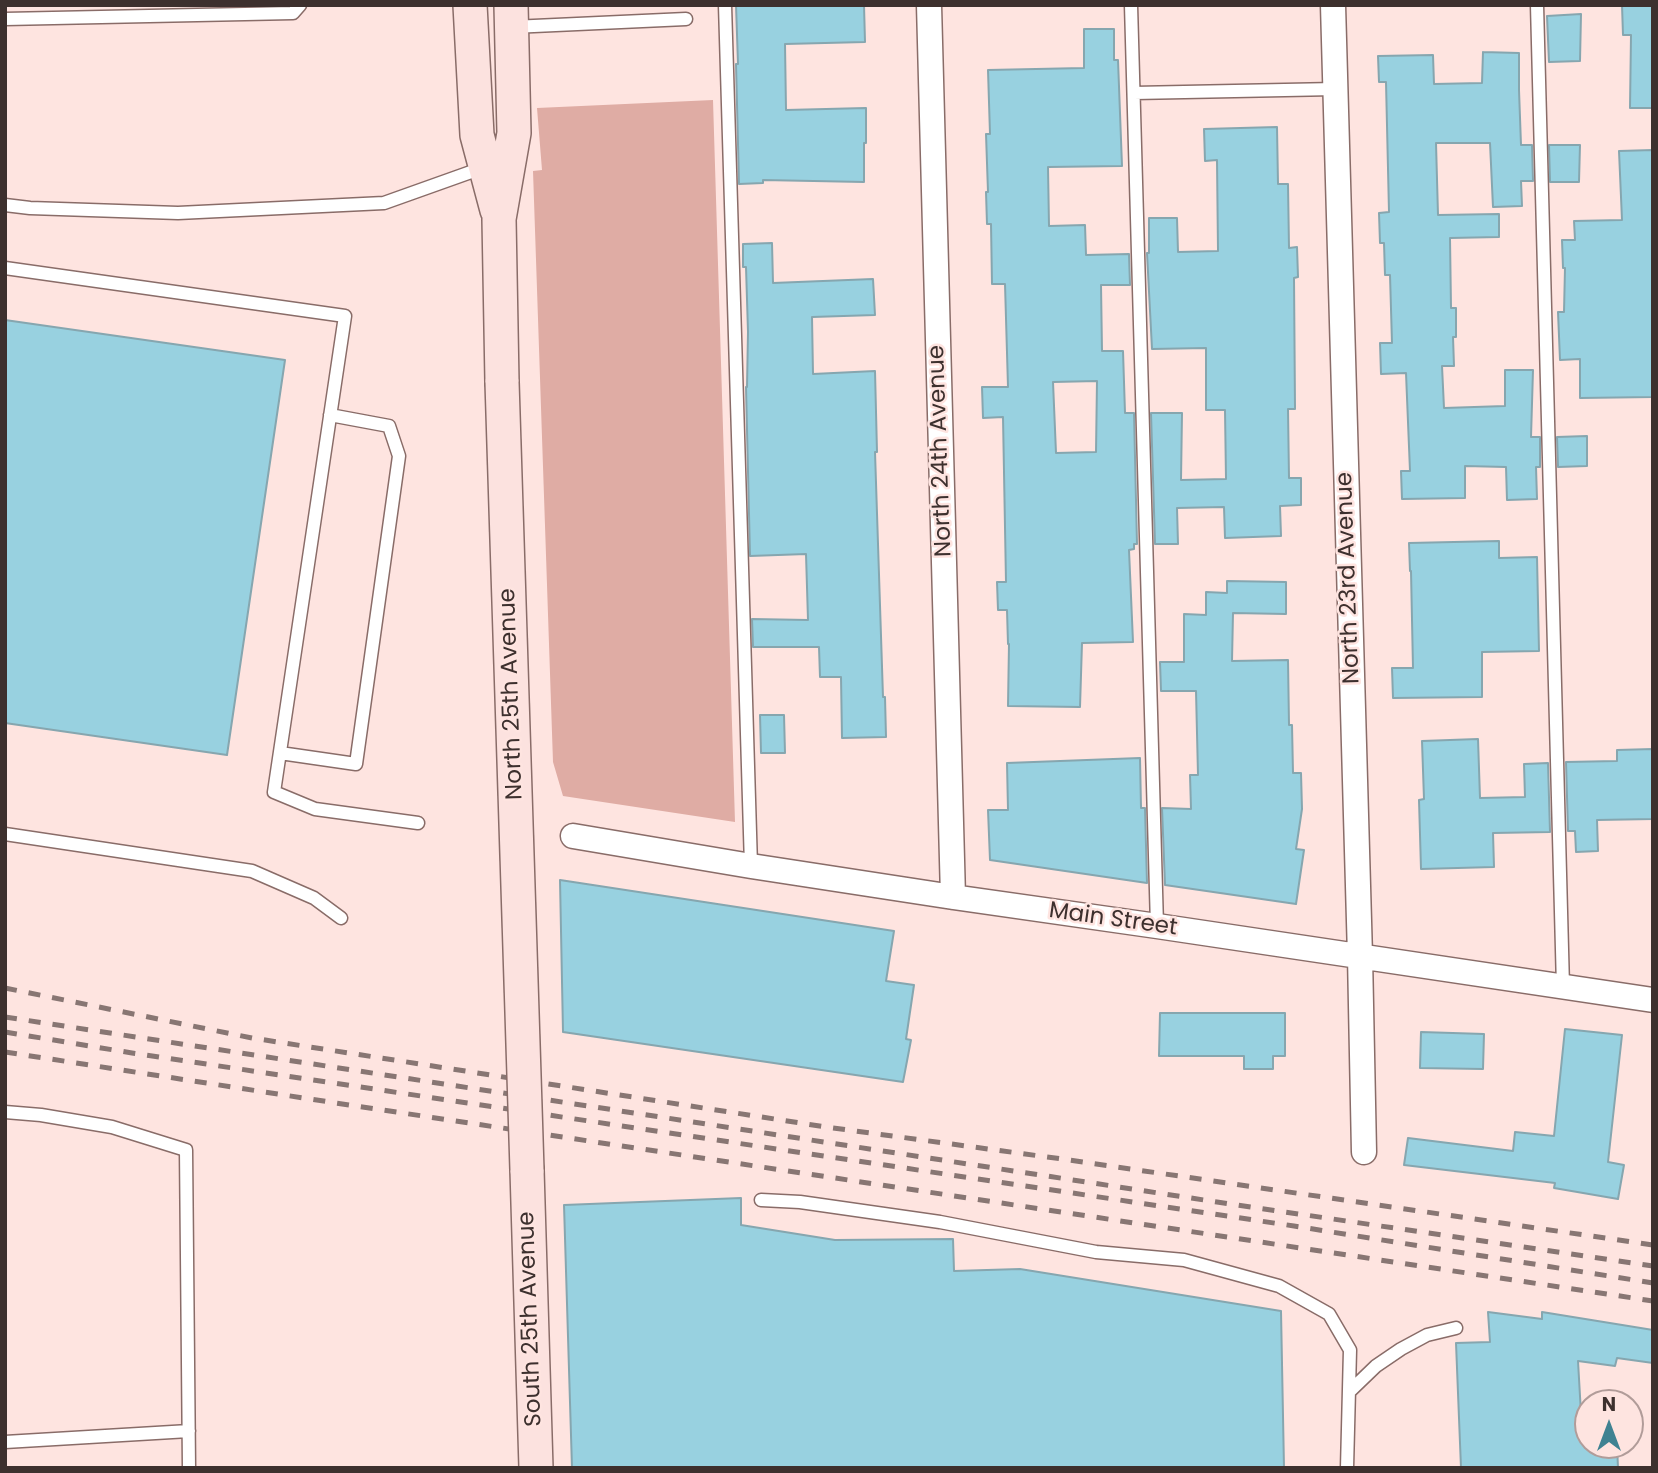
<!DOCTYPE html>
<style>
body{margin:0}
#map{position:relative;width:1658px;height:1473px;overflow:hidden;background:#fee4e0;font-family:Poppins,sans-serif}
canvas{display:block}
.frame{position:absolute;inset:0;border:7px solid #3d302e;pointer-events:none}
.north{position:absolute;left:1574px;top:1389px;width:70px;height:70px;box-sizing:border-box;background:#fee4e0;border:2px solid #b19c99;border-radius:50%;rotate:0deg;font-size:19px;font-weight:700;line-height:28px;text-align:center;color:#3d302e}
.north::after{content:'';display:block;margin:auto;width:24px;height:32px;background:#3f8292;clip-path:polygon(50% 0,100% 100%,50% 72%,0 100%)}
</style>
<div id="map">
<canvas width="1658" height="1473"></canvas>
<div class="frame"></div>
<div class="north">N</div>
</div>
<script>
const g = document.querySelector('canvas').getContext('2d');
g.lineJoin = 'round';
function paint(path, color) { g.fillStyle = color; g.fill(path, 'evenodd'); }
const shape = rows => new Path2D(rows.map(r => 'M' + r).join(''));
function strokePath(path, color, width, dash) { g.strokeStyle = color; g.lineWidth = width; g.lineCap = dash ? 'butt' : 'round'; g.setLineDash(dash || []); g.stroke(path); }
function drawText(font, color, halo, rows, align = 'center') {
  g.font = font + ' Poppins,sans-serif'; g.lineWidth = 5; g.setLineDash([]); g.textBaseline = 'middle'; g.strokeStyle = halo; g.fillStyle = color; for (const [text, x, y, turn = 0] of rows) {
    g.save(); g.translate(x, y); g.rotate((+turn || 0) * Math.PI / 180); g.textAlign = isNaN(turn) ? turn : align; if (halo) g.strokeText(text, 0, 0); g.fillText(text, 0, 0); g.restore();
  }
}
const green = shape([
 [713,100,735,822,563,796,553,762,533,171,542,170,537,108]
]);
const building = shape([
 [736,5,864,5,865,42,785,44,786,110,866,108,866,143,864,143,864,182,763,180,763,183,739,184,736,64,738,64,736,5],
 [1622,5,1653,5,1653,108,1630,108,1631,35,1623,35,1622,5],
 [1581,14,1580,61,1549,62,1547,16,1581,14],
 [1084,29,1114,29,1114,60,1118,60,1122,166,1048,167,1049,226,1085,225,1086,255,1129,254,1130,285,1101,285,1102,351,1123,351,1125,413,1134,413,1137,544,1134,544,1134,549,1129,550,1133,642,1082,643,1080,707,1008,706,1009,644,1008,644,1007,610,998,610,997,582,1006,582,1003,417,983,418,982,387,1008,387,1005,284,992,284,991,224,987,224,986,192,988,192,986,134,990,134,988,70,1084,68,1084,29],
 [1097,381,1096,452,1056,453,1053,382,1097,381],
 [1483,52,1519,53,1519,90,1521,145,1532,145,1533,181,1521,181,1522,206,1493,207,1490,143,1436,143,1438,215,1499,214,1499,237,1450,238,1451,308,1456,308,1456,337,1453,337,1454,366,1442,366,1444,408,1505,406,1505,370,1533,370,1531,437,1540,437,1540,467,1536,467,1537,499,1507,500,1506,467,1465,466,1465,498,1402,499,1401,471,1410,471,1406,373,1381,374,1380,343,1392,343,1390,275,1385,275,1384,243,1380,243,1379,213,1389,212,1386,82,1379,82,1378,56,1433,55,1434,84,1482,83,1483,52],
 [1277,127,1278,184,1288,184,1289,248,1297,247,1298,277,1294,278,1295,409,1288,409,1289,478,1301,478,1301,505,1280,506,1281,536,1225,538,1224,507,1177,508,1178,544,1155,544,1151,413,1182,413,1181,480,1226,479,1225,410,1206,410,1206,348,1152,349,1147,253,1149,253,1149,218,1177,218,1178,252,1218,251,1217,160,1205,161,1204,129,1277,127],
 [1549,145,1580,145,1579,182,1550,182,1549,145],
 [1653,150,1653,397,1580,398,1580,359,1560,360,1558,312,1564,312,1565,268,1563,268,1562,240,1575,240,1574,221,1622,220,1619,151,1653,150],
 [772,243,773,283,873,279,875,315,812,317,813,374,875,371,877,452,875,452,883,697,885,697,886,737,842,738,841,677,820,677,819,647,753,647,752,619,808,620,806,554,750,556,746,387,747,387,748,332,746,267,743,267,743,244,772,243],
 [5,320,285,360,227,755,5,723,5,320],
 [1587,436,1587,466,1558,467,1557,437,1587,436],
 [1499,541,1499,558,1537,557,1539,651,1482,652,1482,697,1393,698,1392,668,1413,668,1411,571,1410,571,1409,543,1499,541],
 [1227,581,1286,582,1286,614,1233,613,1232,661,1288,660,1289,725,1292,725,1293,773,1301,773,1302,809,1296,849,1304,850,1296,904,1165,885,1162,808,1191,809,1190,775,1198,775,1196,691,1161,691,1160,662,1184,662,1184,614,1206,615,1206,592,1227,593,1227,581],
 [760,715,784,715,785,753,761,753,760,715],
 [1478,739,1480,798,1525,797,1524,764,1548,763,1550,832,1493,833,1494,867,1421,869,1419,800,1424,799,1422,741,1478,739],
 [1653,749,1653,819,1597,820,1598,851,1576,852,1575,831,1568,831,1566,762,1617,761,1617,750,1653,749],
 [1140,758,1141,808,1145,808,1147,883,990,860,988,810,1008,810,1007,763,1140,758],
 [560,880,894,931,886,981,914,985,906,1039,911,1040,903,1082,563,1032,560,880],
 [1160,1013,1285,1013,1285,1056,1273,1056,1273,1069,1244,1069,1244,1056,1159,1056,1160,1013],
 [1565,1029,1622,1035,1608,1162,1624,1165,1618,1199,1554,1188,1555,1183,1404,1165,1408,1138,1513,1151,1515,1132,1554,1136,1565,1029],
 [1421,1032,1484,1034,1483,1069,1420,1068,1421,1032],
 [741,1198,741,1225,835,1240,953,1239,954,1271,1020,1269,1281,1311,1284,1468,572,1468,564,1205,741,1198],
 [1488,1312,1542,1319,1542,1312,1653,1330,1653,1363,1617,1358,1615,1366,1578,1361,1582,1431,1588,1431,1588,1445,1617,1445,1618,1468,1461,1468,1456,1343,1490,1342,1488,1312]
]);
const service = shape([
 [725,5,751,866],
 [1131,5,1157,926],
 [1537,5,1563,987],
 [5,19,293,13,300,5],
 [512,27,686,19],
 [1134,93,1335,89],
 [5,205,30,208,178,213,384,203,485,167],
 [5,268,345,316,274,792,315,809,418,823],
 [280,753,356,764,399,456,389,426,330,415],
 [5,834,252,871,314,898,341,918],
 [5,1112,41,1115,112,1127,186,1150,189,1468],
 [761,1200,800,1202,940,1222,1096,1252,1184,1260,1279,1286,1329,1314,1350,1350,1347,1468],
 [1349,1392,1376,1366,1401,1349,1427,1335,1456,1328],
 [5,1442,189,1431]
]);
const minor = shape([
 [929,5,953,897],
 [1333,5,1360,956,1364,1152],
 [573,836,751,866,953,897,1157,926,1653,1000]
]);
const secondary = shape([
 [470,5,477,135,497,210],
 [502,382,499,219,514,133,511,5],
 [527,1170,536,1468]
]);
const rail = shape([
 [5,988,252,1038,826,1127,1062,1159,1653,1245],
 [5,1017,1217,1202,1653,1266],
 [5,1032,132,1053,1294,1226,1653,1283],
 [5,1052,336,1103,1653,1301]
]);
const secondaryBridge = shape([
 [502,382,527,1170]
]);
const streetNames = [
 ["North 24th Avenue",941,451,-92],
 ["North 23rd Avenue",1349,578,-92],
 ["North 25th Avenue",512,694,-92],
 ["Main Street",1113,920,8],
 ["South 25th Avenue",531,1319,-92]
];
paint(green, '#dfaca4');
paint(building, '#98d1e0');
strokePath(building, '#86a6af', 2);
strokePath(service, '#896c68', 15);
strokePath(minor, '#896c68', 27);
strokePath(secondary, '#896c68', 36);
strokePath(service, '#fff', 12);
strokePath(minor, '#fff', 24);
strokePath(secondary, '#fce2df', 33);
strokePath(rail, '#887673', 5, [12, 12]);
strokePath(secondaryBridge, '#896c68', 36, []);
strokePath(secondaryBridge, '#fce2df', 33);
drawText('23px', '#3d302e', '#fee4e0', streetNames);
</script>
